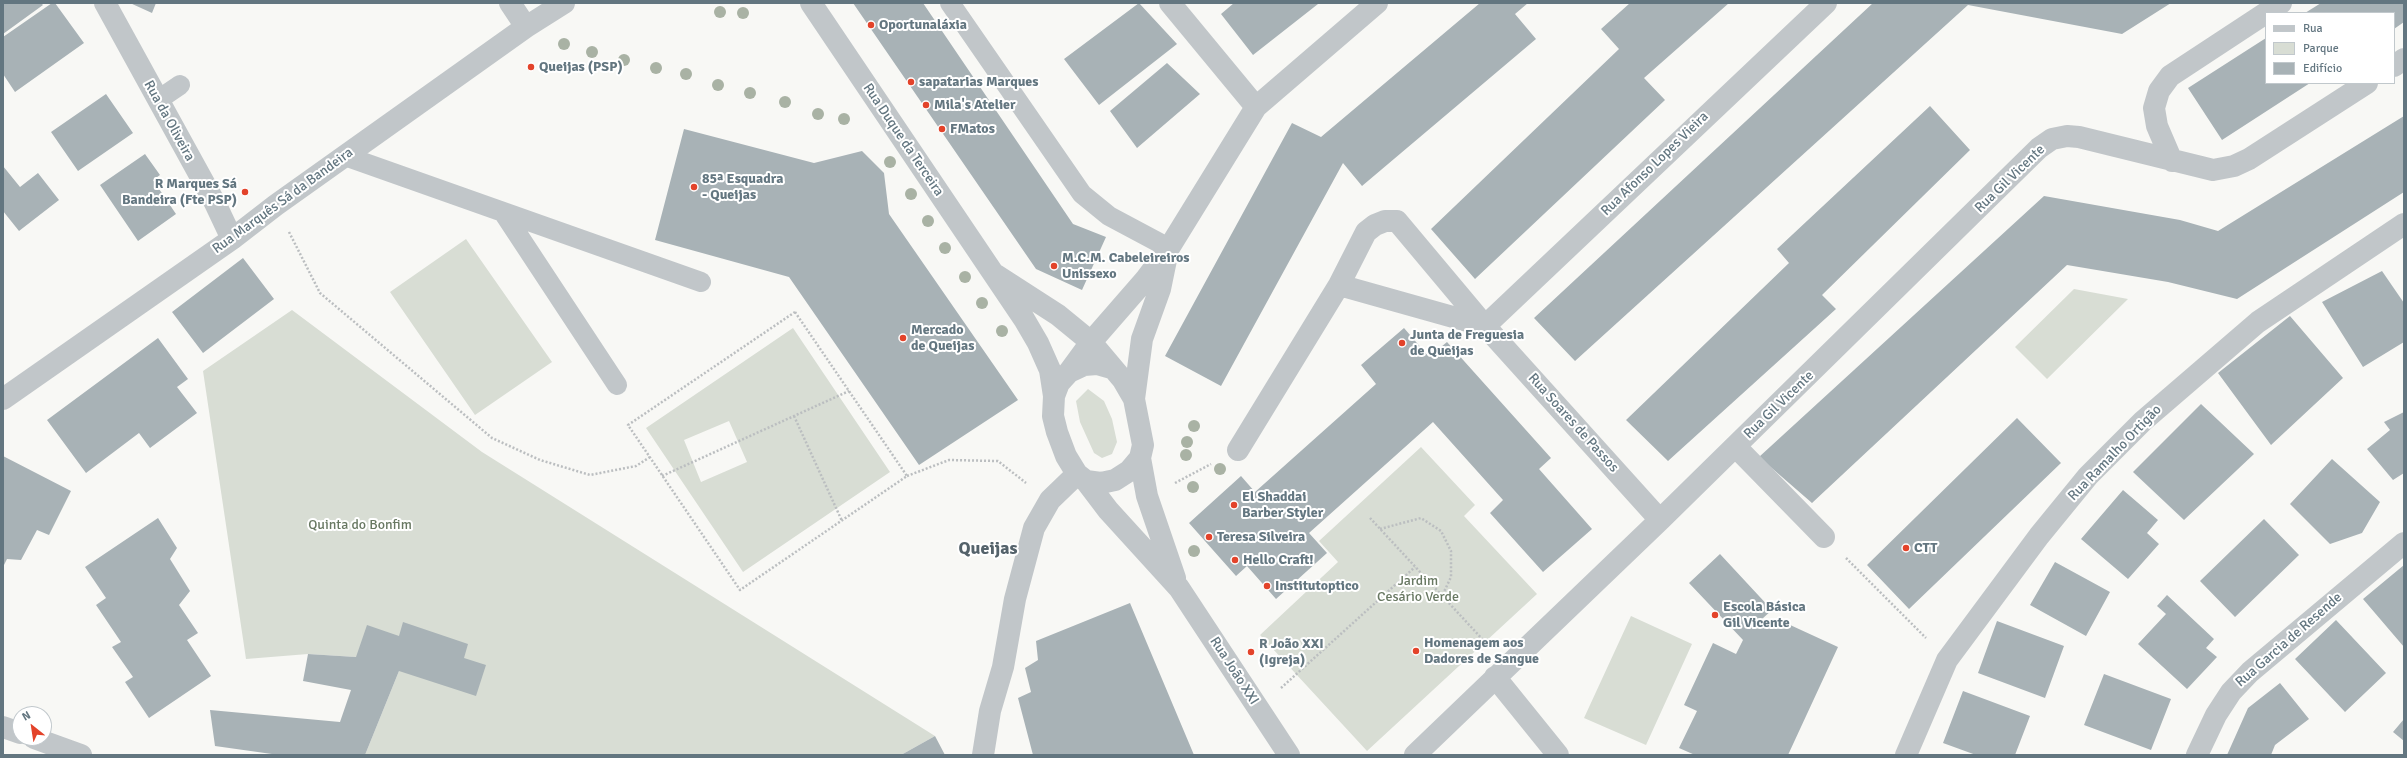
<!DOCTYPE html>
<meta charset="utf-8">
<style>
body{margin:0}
#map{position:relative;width:2407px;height:758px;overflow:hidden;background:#f8f8f5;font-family:Signika,sans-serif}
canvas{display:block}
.frame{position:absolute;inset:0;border:4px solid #637680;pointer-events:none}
.legend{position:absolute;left:2265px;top:12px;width:130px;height:72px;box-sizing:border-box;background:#fff;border:1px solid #c1c8cc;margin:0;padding:5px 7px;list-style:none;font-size:12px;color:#637680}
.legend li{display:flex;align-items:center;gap:8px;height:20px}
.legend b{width:20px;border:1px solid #c1c8cc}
.north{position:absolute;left:12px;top:706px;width:40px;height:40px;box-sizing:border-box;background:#fff;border:1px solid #c1c8cc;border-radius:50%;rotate:330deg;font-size:11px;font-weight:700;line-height:16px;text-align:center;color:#637680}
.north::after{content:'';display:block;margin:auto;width:14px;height:18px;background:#e3432a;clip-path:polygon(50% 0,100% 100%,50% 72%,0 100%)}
</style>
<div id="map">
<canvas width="2407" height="758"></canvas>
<div class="frame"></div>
<ul class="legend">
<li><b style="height:5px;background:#c1c6c9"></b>Rua</li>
<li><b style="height:11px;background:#d8ddd4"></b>Parque</li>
<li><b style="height:11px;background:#a8b2b6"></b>Edifício</li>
</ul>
<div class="north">N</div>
</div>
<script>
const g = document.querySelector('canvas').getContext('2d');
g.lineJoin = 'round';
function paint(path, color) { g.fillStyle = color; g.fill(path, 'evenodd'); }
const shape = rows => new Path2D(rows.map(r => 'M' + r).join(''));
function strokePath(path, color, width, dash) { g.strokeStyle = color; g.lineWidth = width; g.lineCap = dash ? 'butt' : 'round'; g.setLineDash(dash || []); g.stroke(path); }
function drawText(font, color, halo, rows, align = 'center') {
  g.font = font + ' Signika,sans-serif'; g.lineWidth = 4; g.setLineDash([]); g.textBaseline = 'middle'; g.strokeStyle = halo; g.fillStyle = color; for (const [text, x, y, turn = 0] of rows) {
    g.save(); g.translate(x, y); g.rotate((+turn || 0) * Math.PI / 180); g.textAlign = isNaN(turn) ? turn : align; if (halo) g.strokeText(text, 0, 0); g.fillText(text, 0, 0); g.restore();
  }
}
const green = shape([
 [466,239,552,362,475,415,390,292],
 [2074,289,2128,299,2047,379,2015,347],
 [292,310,482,452,935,736,901,755,365,755,399,671,356,657,308,654,246,659,203,371],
 [793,328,890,472,743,572,646,428],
 [729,421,747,462,701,482,684,440],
 [1088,389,1104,401,1112,419,1117,442,1112,454,1102,458,1094,453,1080,422,1076,401],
 [1421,447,1475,505,1464,516,1537,594,1367,751,1260,635,1338,562,1319,541],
 [1631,616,1692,644,1646,745,1584,718]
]);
const building = shape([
 [3,3,41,3,43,5,3,34],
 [52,3,55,3,84,43,15,92,3,74,3,37],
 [130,3,156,3,152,13],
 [853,3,923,3,1073,224,1106,237,1082,290,1036,269],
 [1139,3,1177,44,1099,105,1064,59],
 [1234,3,1317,3,1318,4,1253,55,1221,14],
 [1480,3,1528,3,1515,14,1536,39,1362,186,1343,163,1221,386,1165,356,1292,123,1321,137],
 [1630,3,1729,3,1644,78,1665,100,1475,279,1431,229,1619,49,1601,29],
 [1873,3,2171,3,2122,34,1968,5,1575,361,1534,318],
 [2321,3,2404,3,2404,22,2394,29,2394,13,2305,13],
 [2266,38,2266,83,2310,83,2222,140,2188,88],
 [1167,63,1200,94,1137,148,1110,111],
 [106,94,133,133,78,171,51,132],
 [1930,106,1970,150,1822,295,1836,309,1668,461,1626,420,1789,263,1777,249],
 [2404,116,2404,192,2237,299,2168,282,2067,265,1812,503,1759,457,2044,196,2180,220,2218,231],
 [684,129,814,163,862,151,884,173,889,214,1018,400,919,465,789,277,655,240],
 [145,154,160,175,153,180,176,214,138,241,100,185],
 [3,166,20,187,38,173,59,200,19,231,3,211],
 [243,258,274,299,203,353,172,312],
 [2382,271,2404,303,2404,342,2363,367,2322,302],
 [2290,316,2343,378,2271,445,2218,373],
 [1404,328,1429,357,1447,342,1551,458,1539,469,1592,529,1543,572,1490,513,1503,500,1433,422,1309,533,1327,553,1276,599,1247,566,1236,576,1189,523,1241,476,1255,492,1376,384,1361,365],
 [158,338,188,379,177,387,197,413,150,448,139,433,86,473,47,420],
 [2201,404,2254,454,2184,520,2133,472],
 [2404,412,2404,473,2393,480,2367,449,2390,430,2384,422],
 [2017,418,2061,463,1909,609,1867,565],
 [3,456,71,491,49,535,37,530,21,560,7,559,3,567],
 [2332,459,2380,502,2362,533,2330,544,2290,504],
 [2123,490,2158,520,2147,533,2159,544,2128,579,2081,539],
 [158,518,177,548,170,559,190,591,179,605,198,633,187,640,211,676,149,718,125,682,133,677,112,647,121,642,96,605,106,598,85,567],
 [2264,519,2299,555,2235,617,2200,581],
 [1720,554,1772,610,1762,619,1788,624,1838,647,1788,755,1695,755,1679,748,1697,711,1684,705,1713,643,1736,654,1743,640,1689,583],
 [2055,562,2110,592,2086,636,2030,605],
 [2404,565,2404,647,2363,599],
 [2167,595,2214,639,2206,648,2217,657,2187,689,2138,644,2166,614,2157,606],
 [1130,603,1194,755,1033,755,1018,698,1031,692,1025,668,1038,660,1036,641],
 [2336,620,2386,673,2345,712,2295,659],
 [1997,621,2064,646,2045,698,1978,673],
 [403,622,468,644,464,658,486,665,476,696,399,671,365,755,279,755,215,746,210,710,340,722,351,690,303,681,308,654,356,657,367,625,399,636],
 [2104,674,2171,699,2151,750,2084,725],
 [2280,683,2309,719,2275,745,2271,755,2227,755,2248,708],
 [1963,691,2030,716,2015,755,1976,755,1943,743],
 [2404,719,2404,741,2393,732],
 [935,736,945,755,901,755]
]);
const path = shape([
 [289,232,320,293,492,438,540,460,590,475,636,466,650,457],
 [795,312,907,476,740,590,628,425,795,312],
 [794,416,842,521],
 [662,476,849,391],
 [907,476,949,460,998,461,1026,483],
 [1175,483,1211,464],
 [1370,518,1485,642],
 [1380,529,1421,518,1441,531,1451,551,1451,577,1442,596],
 [1846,558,1926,638],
 [1281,688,1415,567]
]);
const service = shape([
 [950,3,1082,194,1109,216,1169,248],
 [158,100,180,85],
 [345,156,701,282],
 [503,212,617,385]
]);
const minor = shape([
 [105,3,215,203,232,239],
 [510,3,526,27],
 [811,3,1024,319,1038,343,1050,370,1054,396],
 [1170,3,1256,107],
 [2394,66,2404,59],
 [2172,161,2157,126,2154,108,2159,91,2170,76,2281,3],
 [996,275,1058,315,1091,342,1123,380,1134,399,1143,445,1140,458,1129,471,1115,480,1101,483,1086,481,1077,474,1066,456,1057,432,1053,416,1054,396,1059,383,1069,372,1084,365,1097,364,1111,368],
 [1339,285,1485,326],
 [1485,326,1826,3],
 [1069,372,1091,342,1145,280,1169,248,1256,107,1377,3],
 [3,399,232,239,276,205,526,27,564,3],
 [1134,399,1142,339,1160,289,1167,255],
 [1736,447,1824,537],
 [1238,450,1339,285,1366,232,1375,225,1385,221,1397,221,1485,326,1660,520],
 [1140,458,1147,496,1175,578],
 [1086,481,1108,510,1179,588,1289,755],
 [1495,677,1558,755],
 [3,727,20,733],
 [34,738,81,755],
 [983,755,990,711,1003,667,1015,599,1034,528,1050,500,1077,474],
 [1415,755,1660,520,2039,148,2052,139,2067,136,2079,137,2213,170,2234,166,2249,159,2367,83],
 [1906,755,1947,660,2039,536,2088,476,2143,421,2258,322,2404,224],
 [2197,755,2216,715,2231,692,2250,672,2404,543]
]);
const trees = [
 [720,12],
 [743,13],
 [564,44],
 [592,52],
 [624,60],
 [656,68],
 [686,74],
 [718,85],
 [750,93],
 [785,102],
 [818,114],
 [844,119],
 [890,162],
 [911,194],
 [928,221],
 [945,248],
 [965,277],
 [982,303],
 [1002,331],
 [1194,426],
 [1187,442],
 [1186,455],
 [1220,469],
 [1193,487],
 [1194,551]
];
const markers = [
 [871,25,4,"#e3432a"],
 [531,67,4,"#e3432a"],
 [911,82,4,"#e3432a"],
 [926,105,4,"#e3432a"],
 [942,129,4,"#e3432a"],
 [694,187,4,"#e3432a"],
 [245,192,4,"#e3432a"],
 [1054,266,4,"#e3432a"],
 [903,338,4,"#e3432a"],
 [1402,343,4,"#e3432a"],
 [1234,505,4,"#e3432a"],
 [1209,537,4,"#e3432a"],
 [1906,548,4,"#e3432a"],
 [1235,560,4,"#e3432a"],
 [1267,586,4,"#e3432a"],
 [1715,615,4,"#e3432a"],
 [1416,651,4,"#e3432a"],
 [1251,652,4,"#e3432a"]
];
const poiNames = [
 ["Oportunaláxia",879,25],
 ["Queijas (PSP)",539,67],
 ["sapatarias Marques",919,82],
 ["Mila's Atelier",934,105],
 ["FMatos",950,129],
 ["85ª Esquadra",702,179],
 ["- Queijas",702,195],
 ["R Marques Sá",237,184,"right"],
 ["Bandeira (Fte PSP)",237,200,"right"],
 ["M.C.M. Cabeleireiros",1062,258],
 ["Unissexo",1062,274],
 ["Mercado",911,330],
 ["de Queijas",911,346],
 ["Junta de Freguesia",1410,335],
 ["de Queijas",1410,351],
 ["El Shaddai",1242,497],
 ["Barber Styler",1242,513],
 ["Teresa Silveira",1217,537],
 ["CTT",1914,548],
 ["Hello Craft!",1243,560],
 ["Institutoptico",1275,586],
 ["Escola Básica",1723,607],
 ["Gil Vicente",1723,623],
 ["Homenagem aos",1424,643],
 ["Dadores de Sangue",1424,659],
 ["R João XXI",1259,644],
 ["(Igreja)",1259,660]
];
const streetNames = [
 ["Rua da Oliveira",169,121,61],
 ["Rua Duque da Terceira",903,140,56],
 ["Rua Afonso Lopes Vieira",1655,164,-44],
 ["Rua Gil Vicente",2010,179,-44],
 ["Rua Marquês Sá da Bandeira",283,201,-36],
 ["Rua Gil Vicente",1779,405,-44],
 ["Rua Soares de Passos",1573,423,48],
 ["Rua Ramalho Ortigão",2115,453,-46],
 ["Rua Garcia de Resende",2289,640,-41],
 ["Rua João XXI",1234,671,57]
];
const parkNames = [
 ["Quinta do Bonfim",360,525],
 ["Jardim",1418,581],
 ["Cesário Verde",1418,597]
];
const districtNames = [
 ["Queijas",988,549]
];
paint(green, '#d8ddd4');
paint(building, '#a8b2b6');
strokePath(path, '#bbbec0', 2.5, [2, 2]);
strokePath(service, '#c1c6c9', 20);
strokePath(minor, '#c1c6c9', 22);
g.fillStyle = '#a9b2a4';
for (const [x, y] of trees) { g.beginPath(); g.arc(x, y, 6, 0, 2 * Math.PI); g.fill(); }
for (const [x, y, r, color] of markers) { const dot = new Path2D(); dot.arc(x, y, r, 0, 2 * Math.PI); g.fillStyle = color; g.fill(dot); strokePath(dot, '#fff', 1.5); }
drawText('bold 14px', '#637680', '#fff', poiNames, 'left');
drawText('14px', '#637680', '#fff', streetNames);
drawText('14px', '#687862', '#fff', parkNames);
drawText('bold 18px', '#55636b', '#fff', districtNames);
</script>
